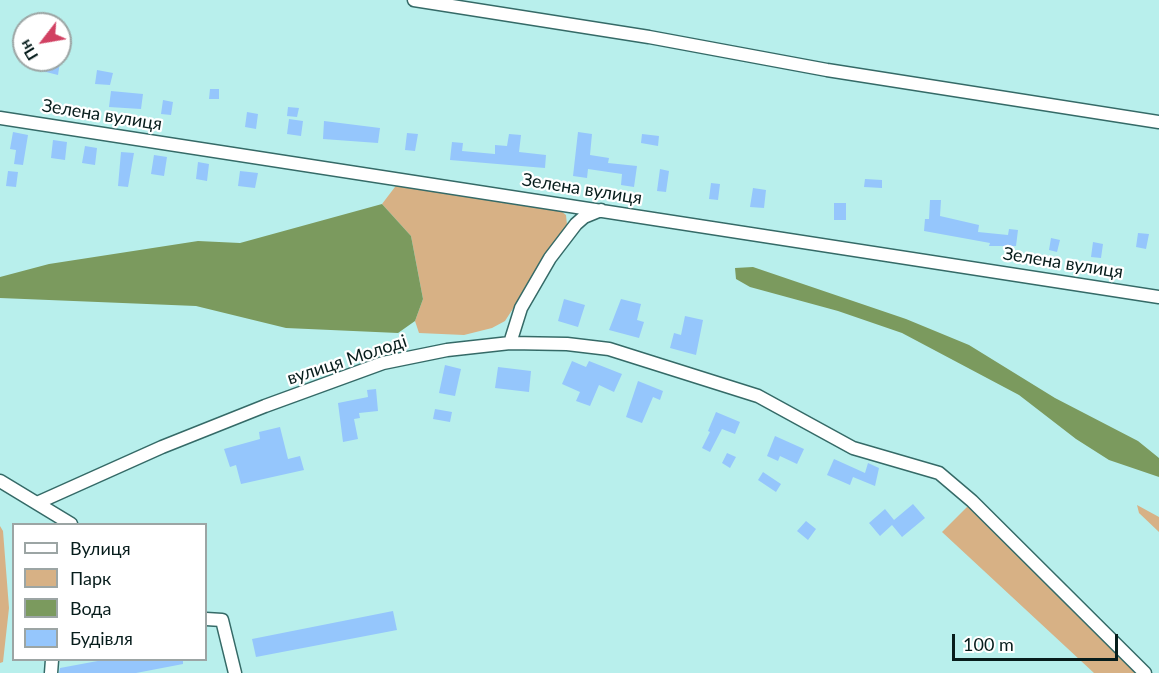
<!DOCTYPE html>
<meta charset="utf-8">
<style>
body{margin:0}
#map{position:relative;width:1159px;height:673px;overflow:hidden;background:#b8efec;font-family:Lato,sans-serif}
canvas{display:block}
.legend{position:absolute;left:12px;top:523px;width:195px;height:138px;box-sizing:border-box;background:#fff;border:2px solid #9ca5a4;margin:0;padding:8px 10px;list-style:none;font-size:18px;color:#071d1c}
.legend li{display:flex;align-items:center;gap:12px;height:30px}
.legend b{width:30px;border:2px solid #9ca5a4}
.north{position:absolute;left:12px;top:12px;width:60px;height:60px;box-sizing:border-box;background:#fff;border:2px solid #9ca5a4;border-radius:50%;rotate:239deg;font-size:16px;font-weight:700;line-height:24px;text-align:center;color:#071d1c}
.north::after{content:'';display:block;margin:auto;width:21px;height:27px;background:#d14162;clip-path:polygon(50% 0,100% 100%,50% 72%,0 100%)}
.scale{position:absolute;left:952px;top:634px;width:166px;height:27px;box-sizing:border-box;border:3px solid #071d1c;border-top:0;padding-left:8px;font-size:18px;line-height:21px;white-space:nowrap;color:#071d1c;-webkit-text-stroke:4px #fff;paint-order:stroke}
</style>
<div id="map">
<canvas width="1159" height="673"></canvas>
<ul class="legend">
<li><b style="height:8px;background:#fff"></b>Вулиця</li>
<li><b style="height:16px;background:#d7b185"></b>Парк</li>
<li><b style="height:16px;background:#7b9a5e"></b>Вода</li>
<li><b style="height:16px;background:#95c6fc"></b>Будівля</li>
</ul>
<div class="north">Пн</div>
<div class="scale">100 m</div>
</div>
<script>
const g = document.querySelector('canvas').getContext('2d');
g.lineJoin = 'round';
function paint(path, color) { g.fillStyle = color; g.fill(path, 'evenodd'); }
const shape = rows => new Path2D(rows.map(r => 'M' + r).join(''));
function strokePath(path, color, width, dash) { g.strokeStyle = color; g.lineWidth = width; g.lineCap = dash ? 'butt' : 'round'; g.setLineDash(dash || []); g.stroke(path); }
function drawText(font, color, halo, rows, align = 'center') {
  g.font = font + ' Lato,sans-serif'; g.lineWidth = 4.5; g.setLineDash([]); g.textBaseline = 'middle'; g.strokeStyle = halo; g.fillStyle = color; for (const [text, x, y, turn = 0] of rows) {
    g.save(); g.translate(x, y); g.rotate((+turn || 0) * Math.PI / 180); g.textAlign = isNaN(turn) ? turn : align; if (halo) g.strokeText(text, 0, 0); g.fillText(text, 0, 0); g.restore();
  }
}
const green = shape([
 [398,183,557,208,566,215,567,225,505,321,492,328,464,335,419,333,415,321,423,299,411,236,382,204],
 [970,504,1139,673,1094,673,942,532],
 [1137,505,1159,517,1159,532,1139,513],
 [0,526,3,531,9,608,3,662,0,663]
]);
const water = shape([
 [382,204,411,236,423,299,415,321,398,333,286,328,196,306,0,298,0,277,49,264,198,241,240,243],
 [753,267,906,319,969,345,1055,398,1138,441,1159,458,1159,477,1109,460,1076,439,1019,395,902,333,838,311,750,287,736,279,735,268]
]);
const building = shape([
 [31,60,60,62,58,75,30,68],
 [97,70,113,73,110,85,95,84],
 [210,89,219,89,219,99,209,99],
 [111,91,143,94,141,109,109,107],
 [163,100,173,102,171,115,161,114],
 [288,107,299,108,297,117,287,116],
 [247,112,258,114,256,129,245,127],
 [289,119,303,121,301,136,287,134],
 [324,121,380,128,378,143,323,139],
 [13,132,28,135,23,165,14,164,16,150,10,149],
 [578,132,592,134,590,155,609,158,608,163,637,166,634,187,621,185,622,174,588,169,587,178,573,176],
 [407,133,418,134,415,151,405,150],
 [509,134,521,135,519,152,546,155,545,168,450,160,452,142,463,143,462,151,495,154,495,145,507,146],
 [642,134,659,136,658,146,641,143],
 [53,140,67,142,65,160,51,158],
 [85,146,97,148,95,165,82,163],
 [121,152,134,153,128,187,118,186],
 [154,155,167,157,164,176,151,174],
 [198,162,209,164,207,181,196,179],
 [660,169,669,171,666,192,657,191],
 [8,171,18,172,16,187,6,186],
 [240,171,258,173,255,188,238,186],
 [865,179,882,180,882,188,864,187],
 [711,183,720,184,718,200,709,199],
 [753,188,766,190,764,208,750,207],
 [930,200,941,200,940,216,979,225,978,232,1008,235,1009,229,1018,230,1016,246,989,246,990,243,924,231,925,219,929,219],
 [834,203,846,203,846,220,834,220],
 [1138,233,1149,234,1146,249,1136,247],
 [1051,238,1060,240,1057,252,1049,250],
 [1093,242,1103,244,1101,258,1091,257],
 [564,299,585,305,578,327,558,321],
 [621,299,641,304,637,320,644,322,639,338,609,330],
 [685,316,703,320,696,355,670,348,674,333,681,335],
 [572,361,586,367,589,361,622,374,614,392,599,385,590,406,576,401,580,392,562,384],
 [445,365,461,369,455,396,439,393],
 [498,367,531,371,529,392,495,388],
 [638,381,663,391,660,400,653,397,642,423,626,417],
 [376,389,378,411,359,413,360,418,354,419,358,439,343,442,338,403,368,397,367,390],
 [435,409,452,412,450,422,433,419],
 [716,412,740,422,735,434,722,429,710,452,702,448,710,432,708,431],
 [280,427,288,459,300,456,304,470,241,484,236,465,230,467,224,449,260,439,259,432],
 [775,436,804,449,797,464,780,456,778,461,767,456],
 [727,453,736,457,730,468,722,463],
 [834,459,865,473,868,463,879,468,875,486,853,477,850,485,827,475],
 [763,472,781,484,776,492,758,480],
 [913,504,925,518,902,537,892,525,880,536,869,523,885,509,894,520],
 [806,521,816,529,808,540,797,531],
 [393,611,397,630,256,657,252,639],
 [103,660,183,660,183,664,136,673,59,673,60,668]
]);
const minor = shape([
 [414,0,649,37,827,70,1159,122],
 [0,118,1159,297],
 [510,343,521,308,550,258,576,224,584,217,601,210],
 [0,481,71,524],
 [37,503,162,447,265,406,383,363,447,350,510,343,567,344,609,349,758,396,853,448,939,473,972,501,1145,673],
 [206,619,222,620,235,673],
 [51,673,52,660]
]);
const streetNames = [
 ["Зелена вулиця",102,115,9],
 ["Зелена вулиця",582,189,9],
 ["Зелена вулиця",1063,263,9],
 ["вулиця Молоді",347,360,-18]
];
paint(green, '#d7b185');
paint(water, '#7b9a5e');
paint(building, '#95c6fc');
strokePath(minor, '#356a67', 15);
strokePath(minor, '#fff', 12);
drawText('18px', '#071d1c', '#fff', streetNames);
</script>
